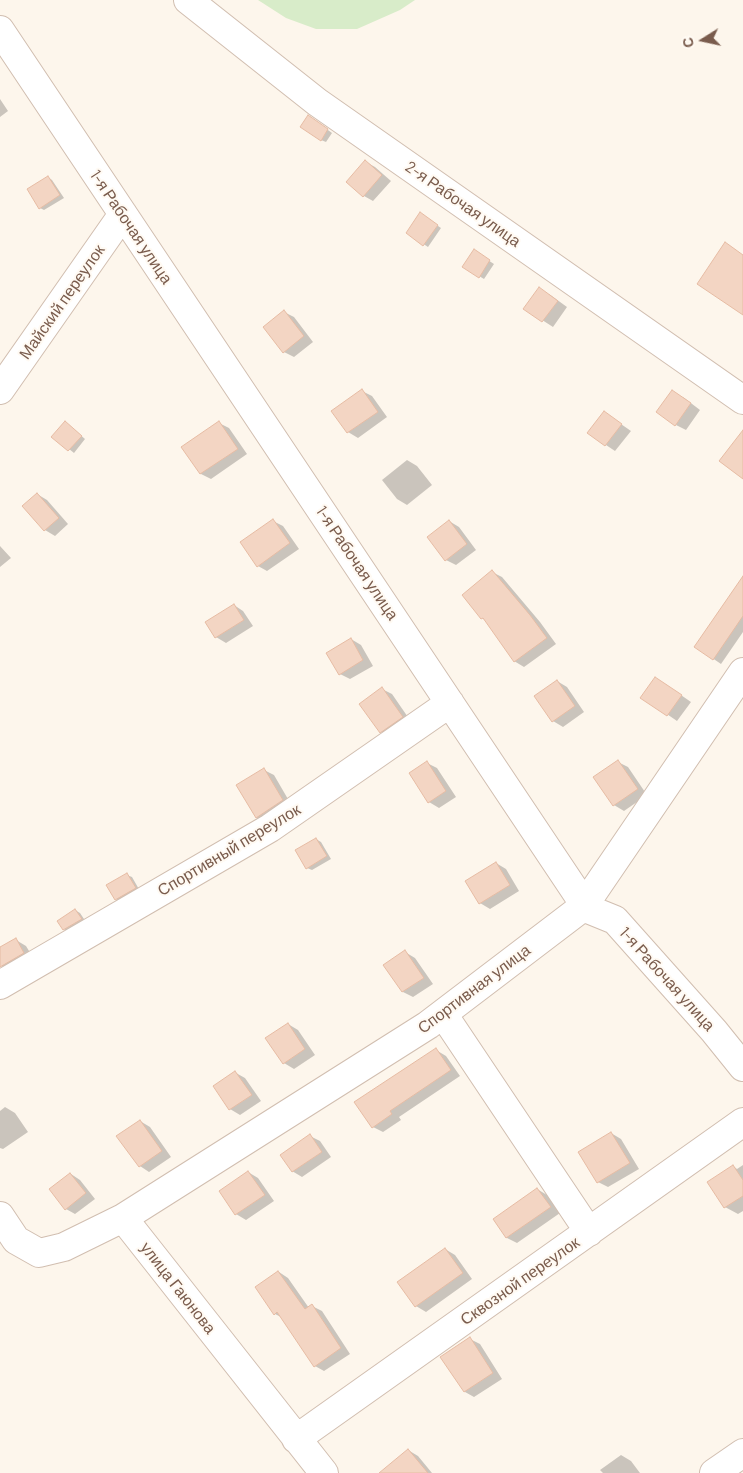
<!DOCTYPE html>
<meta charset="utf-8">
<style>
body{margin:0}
#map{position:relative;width:743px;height:1473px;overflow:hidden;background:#fdf6ec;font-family:Barlow,sans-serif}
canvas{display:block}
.north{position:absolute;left:678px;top:15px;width:50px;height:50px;-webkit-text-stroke:4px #fffaf3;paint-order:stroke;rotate:260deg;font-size:14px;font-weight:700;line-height:20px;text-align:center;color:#7a5c4d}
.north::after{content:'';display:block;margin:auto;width:18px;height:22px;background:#7a5c4d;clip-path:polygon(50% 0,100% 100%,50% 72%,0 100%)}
</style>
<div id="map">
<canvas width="743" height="1473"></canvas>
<div class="north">С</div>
</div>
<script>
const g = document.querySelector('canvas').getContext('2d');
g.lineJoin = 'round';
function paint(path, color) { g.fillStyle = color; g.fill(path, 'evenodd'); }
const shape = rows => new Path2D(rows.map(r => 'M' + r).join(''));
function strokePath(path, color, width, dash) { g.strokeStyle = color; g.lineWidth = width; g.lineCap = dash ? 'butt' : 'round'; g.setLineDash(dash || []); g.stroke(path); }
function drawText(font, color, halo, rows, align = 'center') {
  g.font = font + ' Barlow,sans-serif'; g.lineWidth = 4; g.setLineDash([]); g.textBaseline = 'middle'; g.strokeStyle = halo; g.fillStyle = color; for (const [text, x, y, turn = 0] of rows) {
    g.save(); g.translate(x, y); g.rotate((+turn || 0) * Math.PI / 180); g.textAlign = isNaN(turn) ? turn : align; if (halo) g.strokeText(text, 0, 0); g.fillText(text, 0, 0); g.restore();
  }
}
const green = shape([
 [258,0,415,0,400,10,357,29,316,29,286,18]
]);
const shadow = shape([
 [0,99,8,111,0,117],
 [313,119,332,133,326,142,321,140],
 [366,162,375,167,391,181,373,201,364,196],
 [48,177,52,180,64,198,44,210,40,208],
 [425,217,441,228,428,247,407,233],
 [474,251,494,264,484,279,464,267],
 [549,294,567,307,553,327,525,309],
 [284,312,294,317,313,342,294,357,284,352],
 [362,391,372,396,387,417,358,438,348,432],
 [683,397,700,410,686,430,676,425],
 [605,413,631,431,615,451,606,445],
 [219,423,229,428,247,454,211,479,201,474,183,448],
 [69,425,85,439,74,453,53,436],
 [407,460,417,466,432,485,407,505,397,499,382,480],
 [37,494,47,500,68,524,55,536,45,530],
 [273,521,283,526,299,549,267,571,258,566],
 [449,521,459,527,476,550,456,565,446,560],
 [0,546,11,558,0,567],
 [492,572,502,577,540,622,556,644,524,667,514,661,486,621,482,618],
 [743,582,743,632,721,664,696,647],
 [234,605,243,611,253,626,226,643,216,637],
 [351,639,361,645,373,666,350,679,340,674],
 [557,681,567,687,584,712,563,727,553,721],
 [665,684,691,702,677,721,642,697],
 [382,689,392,694,412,723,390,738,381,732],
 [618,762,628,767,647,795,624,811,614,805],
 [427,763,437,768,456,797,439,808,429,802],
 [264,770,274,775,292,806,266,823,256,817],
 [316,839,321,842,331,859,312,870,307,868],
 [496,863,506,869,519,891,490,909,480,903],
 [127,875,132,877,140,891,121,902,116,899],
 [75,910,80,913,86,922,68,932,64,929],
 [16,940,26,946,34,959,11,971,1,966,0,963,0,949],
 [405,952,415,958,433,984,413,997,403,992],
 [288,1024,298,1030,315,1055,294,1069,284,1063,267,1038],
 [436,1050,446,1056,460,1076,399,1117,401,1120,383,1132,373,1127],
 [236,1073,245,1078,261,1101,240,1115,230,1109,215,1086],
 [5,1107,15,1113,28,1132,3,1149,0,1148,0,1111],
 [140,1121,150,1127,171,1157,149,1172,140,1166],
 [611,1133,621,1139,639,1169,608,1187,598,1182],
 [310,1136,320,1141,331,1157,302,1177,292,1171],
 [743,1165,743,1211,738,1214,725,1207,733,1166,737,1169],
 [248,1172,258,1178,274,1201,246,1220,236,1214,220,1191],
 [71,1174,80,1180,95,1199,75,1214,66,1209],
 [537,1189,547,1195,560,1213,517,1243,507,1238,494,1220],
 [445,1249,455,1255,472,1279,426,1312,416,1306],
 [279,1272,288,1278,309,1308,312,1306,322,1311,350,1354,324,1371,315,1366,283,1318,275,1314],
 [470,1339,480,1344,502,1379,474,1397,465,1392],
 [408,1450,418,1456,432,1473,387,1473],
 [621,1455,631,1461,640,1473,603,1473,600,1470]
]);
const building = shape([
 [308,115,328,129,321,141,300,127,308,115],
 [365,160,382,175,363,197,346,182,365,160],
 [48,176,60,195,39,209,27,189,48,176],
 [420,212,438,225,423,246,406,233,420,212],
 [725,242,743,255,743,315,697,284,725,242],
 [474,249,490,260,479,278,462,267,474,249],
 [539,287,558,301,542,322,523,309,539,287],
 [284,310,304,336,283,353,263,327,284,310],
 [362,389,378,412,347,433,331,411,362,389],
 [672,390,691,403,675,426,656,412,672,390],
 [604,411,622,424,605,446,587,433,604,411],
 [65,421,82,436,68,451,51,437,65,421],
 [219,421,238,449,200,474,181,447,219,421],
 [743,430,743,479,719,461,743,430],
 [37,493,59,518,44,531,22,506,37,493],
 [273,519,290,543,257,567,240,542,273,519],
 [449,520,467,544,445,561,427,537,449,520],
 [492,570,530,615,547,638,514,662,483,618,481,619,462,595,492,570],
 [743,576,743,616,713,660,694,647,743,576],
 [234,604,244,620,215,638,205,622,234,604],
 [351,638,363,660,339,675,326,653,351,638],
 [655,677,682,695,667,716,640,698,655,677],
 [557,680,575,706,552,722,534,696,557,680],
 [382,687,403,717,380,733,359,704,382,687],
 [618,760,638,789,613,806,593,777,618,760],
 [427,761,446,791,428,803,409,773,427,761],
 [264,768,283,800,256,818,236,785,264,768],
 [316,838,327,856,306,869,295,850,316,838],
 [496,862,510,885,479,904,465,881,496,862],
 [127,873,136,888,115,900,106,885,127,873],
 [75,909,82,919,63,930,57,921,75,909],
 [16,938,24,953,0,967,0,947,16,938],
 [405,950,424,978,402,992,383,965,405,950],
 [288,1023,305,1049,283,1064,265,1038,288,1023],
 [436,1048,451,1070,390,1111,392,1114,372,1128,354,1102,436,1048],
 [235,1071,252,1095,229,1110,213,1086,235,1071],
 [140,1120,162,1151,139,1167,116,1136,140,1120],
 [611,1132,630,1163,597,1183,578,1152,611,1132],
 [310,1134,322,1152,292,1172,280,1155,310,1134],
 [733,1165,743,1180,743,1196,724,1208,707,1182,733,1165],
 [248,1171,265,1195,235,1215,219,1191,248,1171],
 [70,1173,86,1193,65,1210,49,1189,70,1173],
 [537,1188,551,1207,506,1238,493,1219,537,1188],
 [445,1248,463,1273,415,1307,397,1282,445,1248],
 [278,1271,305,1309,312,1304,341,1348,314,1367,277,1312,274,1315,255,1287,278,1271],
 [470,1337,493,1373,464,1392,440,1357,470,1337],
 [408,1449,428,1473,379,1473,408,1449]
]);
const minor = shape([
 [188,0,317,102,743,400],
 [0,30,578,895,583,907,615,920,714,1031,743,1067],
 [0,390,123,214],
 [0,985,270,828,450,703],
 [443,1014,589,1232],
 [0,1216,16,1240,39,1253,64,1247,123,1218,324,1473],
 [123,1218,428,1025,583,907,743,672],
 [296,1439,743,1122],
 [714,1473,743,1453]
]);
const streetNames = [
 ["2-я Рабочая улица",463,204,35],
 ["1-я Рабочая улица",131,227,56],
 ["Майский переулок",62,302,-55],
 ["1-я Рабочая улица",357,563,56],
 ["Спортивный переулок",229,850,-31],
 ["1-я Рабочая улица",667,979,48],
 ["Спортивная улица",474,989,-37],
 ["Сквозной переулок",520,1281,-35],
 ["улица Гаюнова",178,1288,52]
];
paint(green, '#d8ecc9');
paint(shadow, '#0003');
paint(building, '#f3d5c3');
strokePath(building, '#e6bba3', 1);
strokePath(minor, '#d1beb0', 30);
strokePath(minor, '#fff', 28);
drawText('16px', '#7a5c4d', '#fffaf3', streetNames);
</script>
